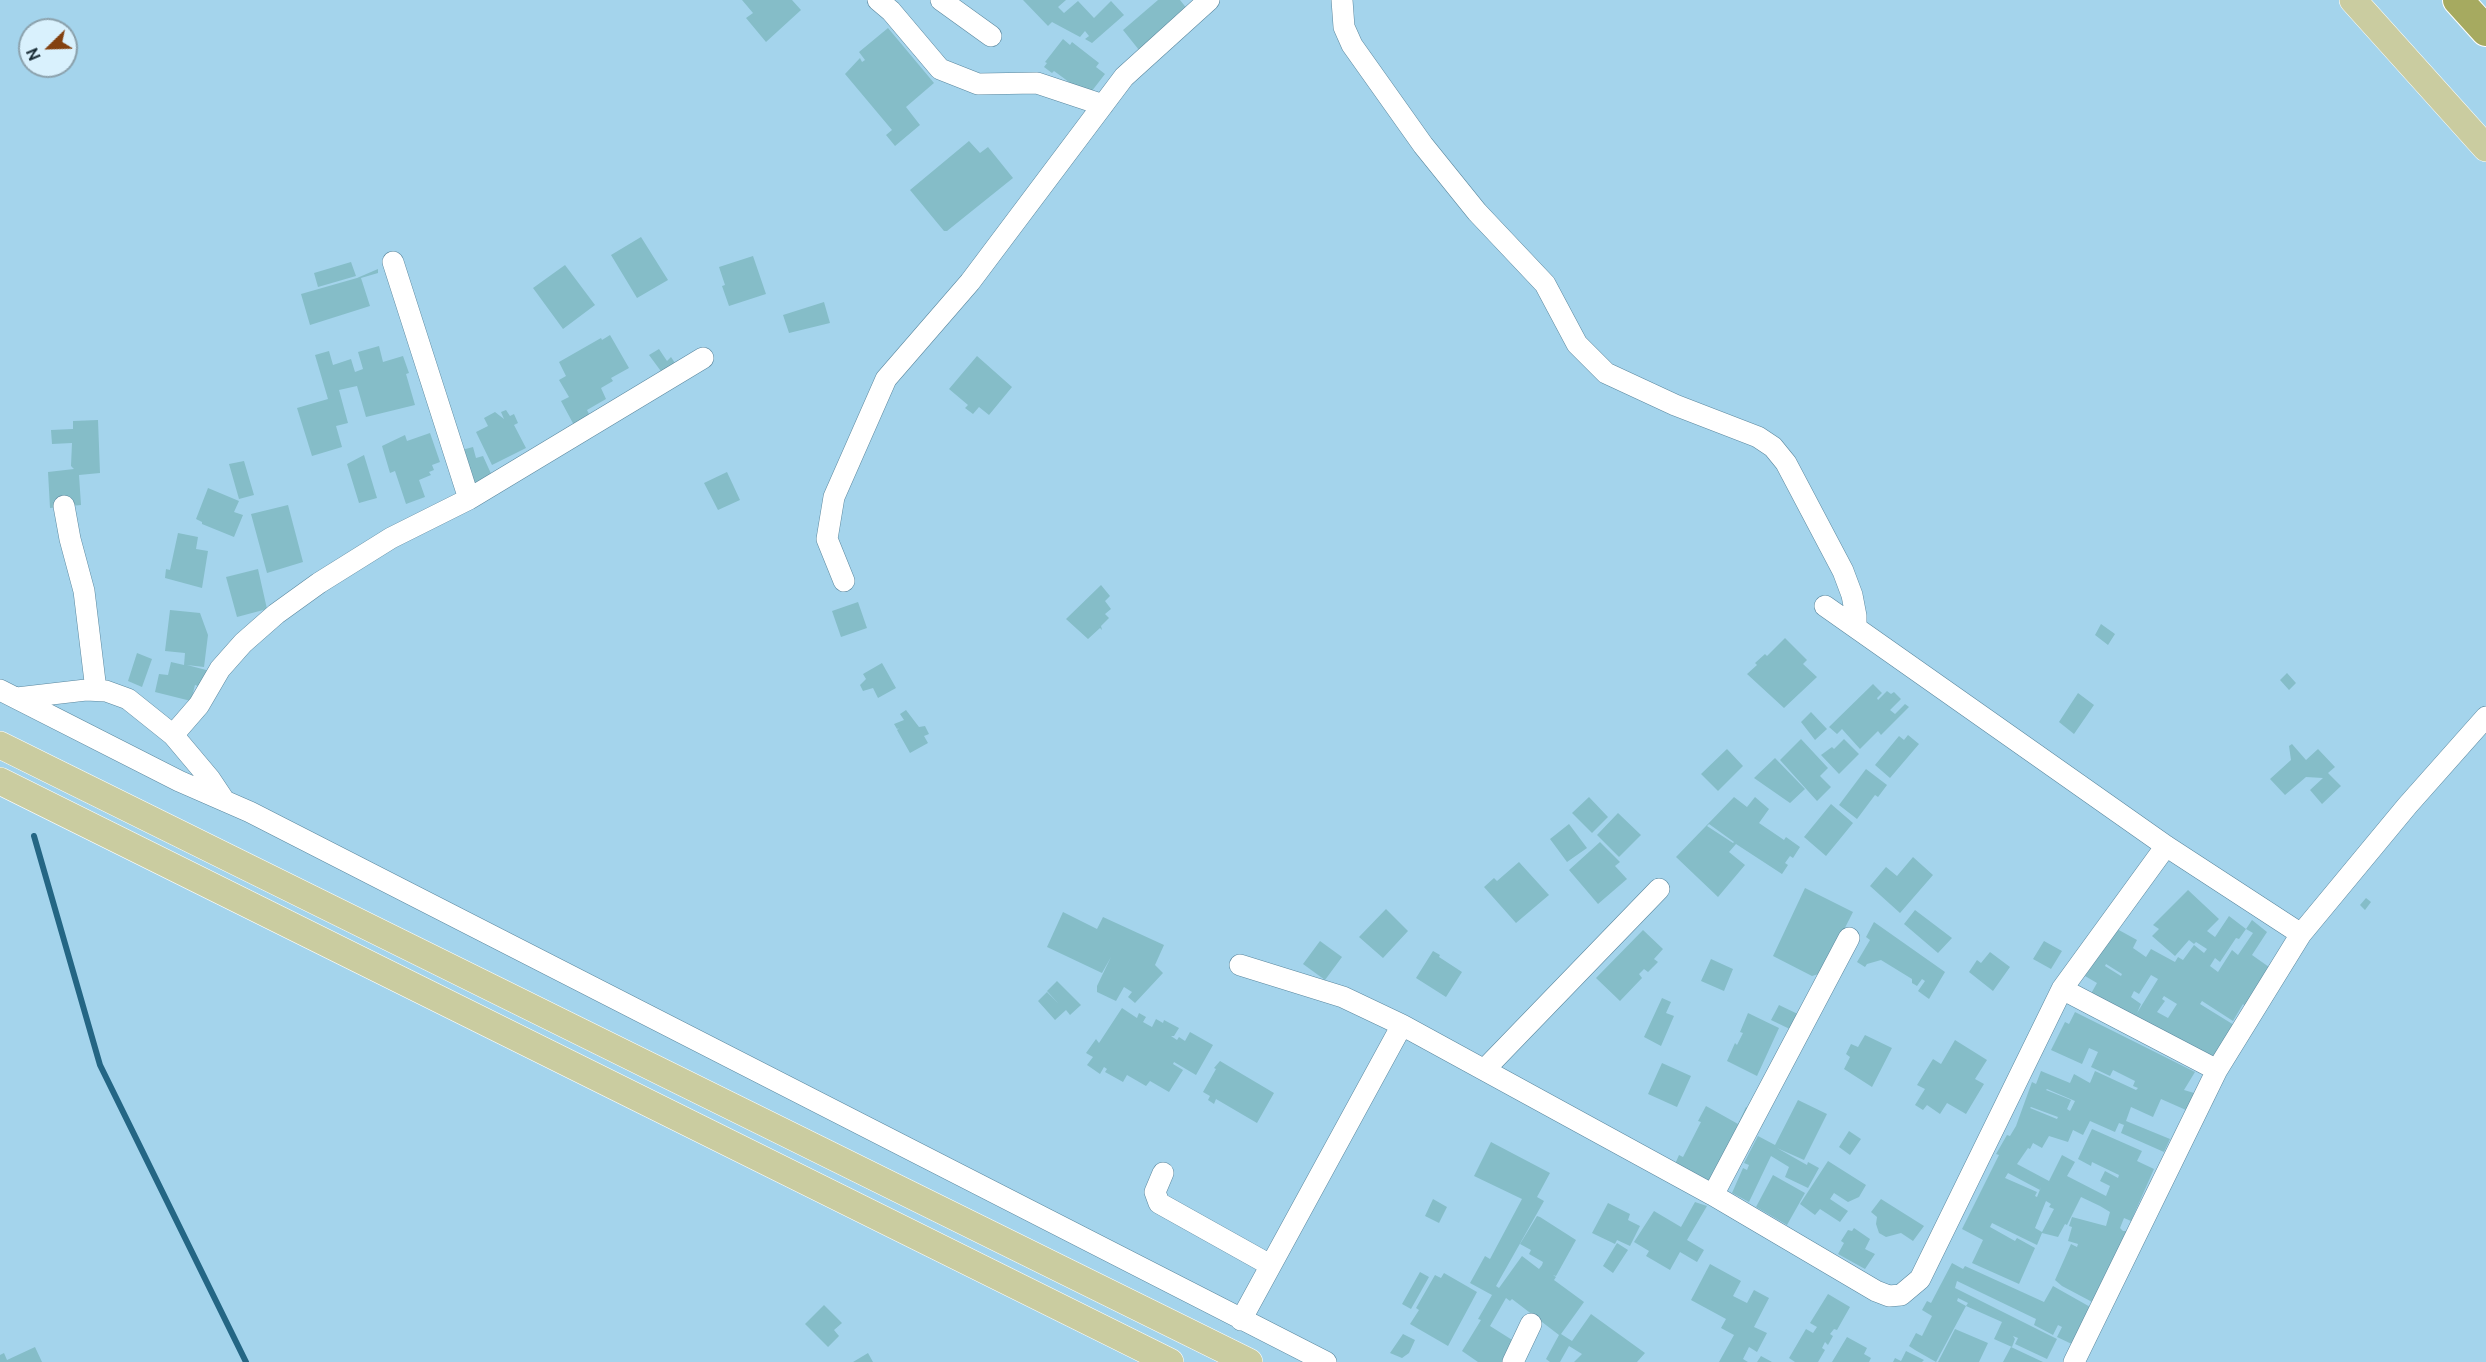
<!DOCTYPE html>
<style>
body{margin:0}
#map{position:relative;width:2486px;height:1362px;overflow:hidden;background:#a4d4ec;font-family:Ubuntu,sans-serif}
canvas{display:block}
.north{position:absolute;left:18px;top:18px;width:60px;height:60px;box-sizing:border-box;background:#d9f1fd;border:2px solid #8ba1ac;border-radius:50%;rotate:247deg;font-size:16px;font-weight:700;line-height:24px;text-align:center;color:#172a33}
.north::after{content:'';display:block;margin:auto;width:21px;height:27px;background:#834110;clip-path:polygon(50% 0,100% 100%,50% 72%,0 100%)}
</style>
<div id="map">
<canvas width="2486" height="1362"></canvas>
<div class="north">N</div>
</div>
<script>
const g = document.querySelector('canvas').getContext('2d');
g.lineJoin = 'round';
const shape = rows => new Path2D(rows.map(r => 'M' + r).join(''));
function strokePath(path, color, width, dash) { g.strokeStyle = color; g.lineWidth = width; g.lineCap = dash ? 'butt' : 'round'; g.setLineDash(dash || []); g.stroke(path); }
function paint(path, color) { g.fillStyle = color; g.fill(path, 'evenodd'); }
const stream = shape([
 [34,836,100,1065,246,1362]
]);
const building = shape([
 [742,0,792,0,801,10,766,42,746,18,753,13],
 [1023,0,1066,0,1058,7,1064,13,1078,1,1094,18,1111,1,1124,15,1092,43,1085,39,1089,36,1085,31,1080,37,1052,22,1048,26],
 [1158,0,1180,0,1188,10,1139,50,1123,30],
 [888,28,934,83,906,107,920,125,895,146,886,135,892,130,845,74,860,58,862,62,865,60,859,52],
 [1063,39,1070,45,1072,42,1099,63,1096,67,1105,74,1088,96,1054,71,1052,73,1044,67,1047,63,1045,62],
 [969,141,980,153,988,147,1013,178,947,231,944,231,910,190],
 [641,237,668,280,637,298,611,255],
 [753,256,766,294,729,306,722,286,725,285,719,267],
 [351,262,356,276,318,287,314,273],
 [565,265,595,305,563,329,533,288],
 [378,269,378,273,361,278,370,306,310,325,301,294,357,278],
 [824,302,830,323,789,333,783,315],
 [610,335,629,368,611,378,613,381,601,388,606,399,587,410,589,414,594,412,595,415,575,427,561,401,569,397,559,380,566,376,559,362,601,338,602,340],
 [379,346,383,362,403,356,409,373,406,374,415,405,366,417,357,386,339,390,348,423,336,426,342,447,312,456,297,408,328,399,315,355,329,351,333,365,351,359,355,372,363,369,358,352],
 [659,349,667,361,671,357,677,366,663,374,649,355],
 [977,356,1012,387,989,415,979,407,973,414,965,408,968,405,949,389],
 [506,410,510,416,514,414,518,423,514,425,526,448,492,465,476,432,488,426,484,418,495,412,504,419,501,412],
 [98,420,100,473,79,475,81,505,50,508,48,472,74,469,71,466,72,443,52,444,51,430,73,429,73,421],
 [430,433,440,462,432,465,434,470,429,472,431,475,419,480,425,497,406,504,395,471,390,473,382,446,405,435,407,441],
 [473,447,476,458,483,456,493,478,468,492,458,451],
 [364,455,377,498,359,503,347,464],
 [244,461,254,495,239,499,229,464],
 [727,472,740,500,718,510,704,483],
 [208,488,239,501,234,512,243,515,234,537,202,524,202,522,196,519],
 [288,505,303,562,267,573,251,514],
 [178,533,198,537,196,549,208,551,202,588,165,578,166,569,170,570],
 [258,569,267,609,237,617,226,577],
 [1101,585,1110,596,1105,601,1111,609,1105,614,1109,618,1101,626,1102,630,1100,628,1088,639,1066,619],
 [858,602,867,628,841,637,832,611],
 [170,610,200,613,208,635,204,667,187,665,210,671,201,687,195,685,191,701,155,692,159,674,168,675,171,662,184,665,185,653,165,651],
 [2101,624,2115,634,2108,645,2095,635],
 [1785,638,1807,660,1803,664,1817,677,1784,708,1747,674,1757,665,1755,663,1765,654,1767,656],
 [137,653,152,659,142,687,128,681],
 [882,663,896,688,878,698,873,688,863,691,860,685,866,679,863,674],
 [2287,673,2296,683,2289,690,2280,680],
 [1873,684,1882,693,1877,698,1878,700,1887,691,1891,694,1894,692,1901,699,1890,710,1895,714,1905,704,1909,707,1881,735,1878,731,1860,749,1842,729,1837,734,1829,727],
 [2078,693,2094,705,2074,734,2059,722],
 [906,710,919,727,925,726,929,734,924,736,928,743,910,753,897,730,899,728,897,729,894,724,904,720,900,714],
 [1811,712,1827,729,1815,740,1801,722],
 [1908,735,1919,744,1890,778,1875,765,1899,736,1904,740],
 [1801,739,1828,768,1820,776,1831,787,1817,801,1780,760],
 [1844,739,1859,754,1839,774,1821,755,1832,747,1834,749],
 [2292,744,2306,760,2318,749,2335,767,2328,773,2341,786,2322,804,2310,790,2323,778,2306,777,2285,795,2270,779,2291,760,2289,746],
 [1727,749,1743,766,1718,791,1701,774],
 [1775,758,1805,789,1790,803,1754,778],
 [1866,769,1887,785,1878,797,1875,795,1857,819,1839,805],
 [1589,797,1608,817,1592,833,1572,813],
 [1734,797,1747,807,1755,797,1769,809,1759,823,1784,840,1786,837,1800,847,1793,858,1790,856,1785,863,1788,865,1782,874,1736,844,1729,852,1745,865,1718,897,1676,857],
 [1709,824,1734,842,1733,843,1707,826],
 [1831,804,1853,823,1826,856,1804,837],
 [1618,813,1641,835,1619,857,1597,835],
 [1569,824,1587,848,1567,862,1550,839],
 [1600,842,1620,862,1615,866,1627,879,1598,904,1569,870],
 [1913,857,1933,875,1900,913,1870,886,1886,867,1897,876],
 [1519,862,1549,895,1516,923,1484,887,1494,878,1497,881],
 [1805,888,1853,912,1822,973,1812,976,1773,956],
 [2188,890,2219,919,2207,931,2215,937,2229,916,2246,929,2252,920,2267,932,2252,955,2269,967,2245,1006,2243,1004,2233,1021,2202,1001,2200,1004,2234,1025,2213,1059,2088,999,2097,983,2085,976,2117,929,2137,940,2133,948,2146,957,2151,949,2175,962,2178,957,2183,960,2194,945,2204,953,2207,949,2196,942,2194,944,2189,940,2175,956,2152,936,2159,929,2153,925],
 [2246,929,2253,933,2238,955,2232,950,2218,972,2210,966,2215,958,2220,962,2236,938,2239,939],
 [2106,964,2122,974,2121,976,2105,966],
 [2151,975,2158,979,2137,1013,2141,1004,2131,997,2134,991,2139,994],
 [2164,996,2177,1004,2168,1018,2157,1012,2165,1001,2162,999],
 [2366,898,2371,902,2365,910,2360,905],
 [1386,909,1408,931,1383,958,1359,937],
 [1915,910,1952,938,1938,953,1904,924],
 [1063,912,1097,929,1103,917,1164,945,1155,965,1163,973,1135,1003,1128,997,1132,992,1124,987,1116,1001,1097,992,1097,986,1111,957,1102,973,1047,947],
 [1874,922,1945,972,1929,999,1918,991,1925,981,1922,979,1917,986,1912,983,1912,979,1881,960,1867,964,1865,967,1857,962,1870,940,1866,937],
 [1643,930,1663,949,1654,959,1658,962,1648,972,1644,969,1639,974,1642,978,1620,1001,1596,978],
 [1320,941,1342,957,1325,980,1303,964],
 [2044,941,2062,951,2051,969,2033,959],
 [1433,951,1440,955,1439,957,1462,972,1446,997,1416,978],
 [1990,952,2010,967,1993,991,1969,972,1977,960,1981,963],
 [1711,959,1733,969,1724,991,1701,981],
 [1057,981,1081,1005,1070,1015,1066,1010,1055,1020,1038,1001,1047,992,1058,1003,1047,991],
 [1662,998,1671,1002,1666,1013,1674,1016,1661,1046,1644,1037],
 [1779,1005,1804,1017,1796,1032,1771,1020],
 [1122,1008,1137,1018,1139,1013,1146,1017,1143,1022,1152,1027,1156,1019,1163,1023,1164,1020,1179,1028,1174,1036,1171,1036,1177,1040,1179,1037,1185,1041,1190,1032,1213,1045,1196,1075,1174,1062,1173,1064,1183,1070,1169,1092,1150,1081,1146,1086,1127,1075,1123,1082,1105,1072,1107,1069,1104,1067,1100,1074,1087,1065,1093,1057,1086,1053,1096,1039,1099,1043],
 [2075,1012,2195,1072,2184,1090,2194,1093,2186,1110,2161,1099,2153,1117,2131,1107,2126,1121,2170,1139,2164,1152,2121,1133,2124,1125,2119,1123,2115,1132,2090,1121,2083,1135,2073,1130,2068,1142,2049,1136,2042,1148,2033,1143,2030,1149,2028,1148,2017,1164,2049,1181,2062,1155,2075,1162,2067,1176,2106,1196,2110,1186,2100,1181,2105,1171,2118,1178,2119,1175,2092,1162,2091,1166,2078,1159,2092,1129,2142,1151,2137,1161,2154,1169,2131,1221,2124,1218,2120,1228,2123,1231,2128,1231,2096,1304,2062,1286,2055,1280,2071,1244,2077,1247,2078,1244,2068,1241,2072,1227,2069,1226,2072,1217,2106,1226,2110,1212,2100,1206,2081,1197,2067,1225,2065,1224,2058,1237,2042,1233,2037,1245,1992,1223,1990,1227,2015,1241,2017,1238,2035,1248,2019,1284,1972,1263,1983,1240,1962,1229,1999,1155,1996,1154,2007,1135,2010,1136,2016,1126,2032,1082,2036,1084,2041,1071,2070,1083,2074,1074,2090,1083,2095,1071,2136,1090,2138,1088,2133,1086,2135,1081,2113,1070,2110,1076,2091,1067,2098,1052,2089,1048,2082,1064,2051,1050,2065,1022,2069,1024],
 [2047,1089,2075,1101,2070,1111,2067,1109,2071,1100,2046,1090],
 [2031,1107,2058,1117,2057,1119,2030,1108],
 [2008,1173,2040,1190,2041,1187,2037,1197,2035,1196,2037,1192,2005,1178],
 [2046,1201,2051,1204,2049,1207,2054,1209,2042,1232,2035,1228],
 [1748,1013,1779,1028,1757,1076,1727,1061,1735,1043,1737,1045,1743,1033,1740,1032],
 [1865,1035,1892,1048,1872,1087,1844,1069,1850,1057,1846,1054,1851,1044,1858,1047],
 [1955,1040,1987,1060,1975,1079,1984,1084,1966,1114,1947,1103,1940,1114,1927,1105,1923,1110,1915,1105,1925,1089,1917,1085,1933,1059,1941,1064],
 [1220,1061,1274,1093,1257,1123,1216,1099,1214,1104,1208,1100,1210,1096,1203,1092,1216,1069,1214,1068],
 [1662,1063,1691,1076,1677,1107,1648,1094],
 [1798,1100,1827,1114,1804,1160,1777,1148,1807,1165,1808,1162,1819,1168,1808,1188,1785,1177,1789,1167,1771,1156,1749,1202,1732,1193,1743,1168,1747,1170,1749,1165,1744,1163,1758,1136,1775,1145],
 [1706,1106,1738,1124,1746,1107,1757,1114,1717,1186,1675,1164,1679,1155,1683,1157,1701,1122,1698,1121],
 [1849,1131,1861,1139,1850,1155,1839,1147],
 [1491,1142,1550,1173,1537,1197,1544,1201,1496,1286,1499,1288,1522,1256,1539,1269,1542,1265,1543,1262,1529,1254,1531,1250,1520,1244,1537,1216,1540,1217,1576,1240,1556,1276,1553,1275,1556,1277,1554,1280,1584,1302,1561,1334,1572,1341,1591,1314,1645,1353,1637,1362,1574,1362,1582,1354,1569,1346,1560,1362,1550,1362,1546,1359,1559,1335,1512,1299,1510,1301,1506,1298,1490,1326,1517,1343,1505,1362,1478,1362,1462,1351,1481,1320,1478,1319,1492,1295,1470,1283,1485,1256,1490,1259,1522,1199,1474,1176],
 [1828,1161,1866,1185,1859,1197,1848,1202,1834,1193,1830,1199,1848,1211,1840,1222,1820,1209,1815,1215,1800,1204],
 [1773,1175,1805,1193,1787,1225,1756,1207],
 [1433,1199,1447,1207,1439,1223,1425,1216],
 [1881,1199,1924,1226,1913,1241,1901,1233,1886,1237,1879,1233,1876,1224,1877,1217,1871,1212],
 [1695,1202,1707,1206,1687,1240,1704,1250,1697,1262,1680,1252,1670,1270,1646,1256,1649,1251,1634,1242,1654,1211,1681,1227],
 [1608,1203,1630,1214,1628,1220,1640,1226,1630,1246,1617,1240,1615,1244,1592,1233],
 [1854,1228,1870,1239,1865,1249,1875,1254,1865,1269,1838,1254,1844,1243,1841,1241,1848,1230,1852,1231],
 [1617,1243,1628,1250,1613,1273,1603,1266],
 [1952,1263,1963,1269,1965,1266,2044,1302,2053,1286,2092,1308,2076,1346,2057,1337,2062,1327,2058,1325,2053,1335,2034,1325,2036,1319,1957,1281,1955,1288,2057,1339,2047,1359,2015,1344,2018,1338,2013,1336,2015,1339,2012,1347,1994,1339,2002,1322,1966,1306,1968,1303,1958,1298,1957,1301,1966,1306,1936,1362,1915,1350,1909,1346,1916,1333,1922,1336,1932,1316,1922,1310,1927,1301,1931,1303],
 [1710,1264,1741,1281,1733,1296,1747,1303,1754,1290,1769,1298,1754,1327,1767,1333,1757,1352,1749,1347,1743,1359,1748,1362,1719,1362,1734,1335,1721,1328,1726,1319,1691,1300],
 [1420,1272,1429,1277,1411,1309,1402,1304],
 [1444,1273,1477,1292,1448,1346,1410,1324,1419,1310,1416,1308,1435,1275,1441,1278],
 [1828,1294,1850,1307,1837,1330,1834,1329,1830,1334,1833,1336,1828,1345,1825,1342,1822,1348,1825,1350,1818,1362,1795,1362,1789,1358,1806,1329,1813,1333,1817,1327,1810,1323],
 [824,1305,842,1323,834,1330,839,1336,828,1347,805,1324],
 [1955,1329,1988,1343,1979,1362,1938,1362],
 [1403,1334,1415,1340,1409,1353,1402,1358,1390,1353],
 [1847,1337,1867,1348,1864,1354,1871,1358,1869,1362,1832,1362],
 [35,1347,42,1362,0,1362,0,1355,4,1353,7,1360],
 [2011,1347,2043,1362,2003,1362],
 [1906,1351,1924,1360,1922,1362,1893,1362,1895,1358,1901,1361],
 [868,1353,873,1362,853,1362],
 [1761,1356,1772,1362,1757,1362]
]);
const minor = shape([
 [878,0,891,11,940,69,978,84,1037,83,1103,105],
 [941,0,991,36],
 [1342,0,1344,27,1352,45,1423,145,1477,212,1545,284,1577,344,1606,373,1675,405,1758,437,1773,447,1786,463,1843,571,1852,595,1856,616,1856,627],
 [393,262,469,499],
 [64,506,70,539,84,591,96,690],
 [844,581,827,539,834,497,886,379,970,282,1124,77,1209,0],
 [1825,606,2166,846,2301,934],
 [0,690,179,781,250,812,1326,1362],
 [17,698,86,690,106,691,128,699,173,735,210,779,224,800],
 [173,735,199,705,220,669,243,643,276,614,319,583,391,538,469,499,703,358],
 [1240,965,1343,997,1402,1025,1713,1195,1876,1291,1889,1296,1901,1295,1920,1279,2062,989,2166,846],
 [2062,989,2217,1070],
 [1485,1069,1659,889],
 [1163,1173,1155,1192,1159,1203,1270,1265],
 [1713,1195,1849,938],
 [1241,1320,1402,1025],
 [1513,1362,1531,1324],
 [2074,1362,2217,1070,2301,934,2407,806,2486,717]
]);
const major = shape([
 [2353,0,2486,148],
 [0,745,1249,1362],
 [0,781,1170,1362]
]);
const highway = shape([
 [2458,0,2486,31]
]);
strokePath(stream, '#246684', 6);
paint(building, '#85bdc8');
strokePath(minor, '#5a879e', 22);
strokePath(major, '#fff', 28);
strokePath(highway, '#fff', 32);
strokePath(minor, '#fff', 21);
strokePath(major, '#cacca0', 27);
strokePath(highway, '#a6aa60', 30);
</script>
